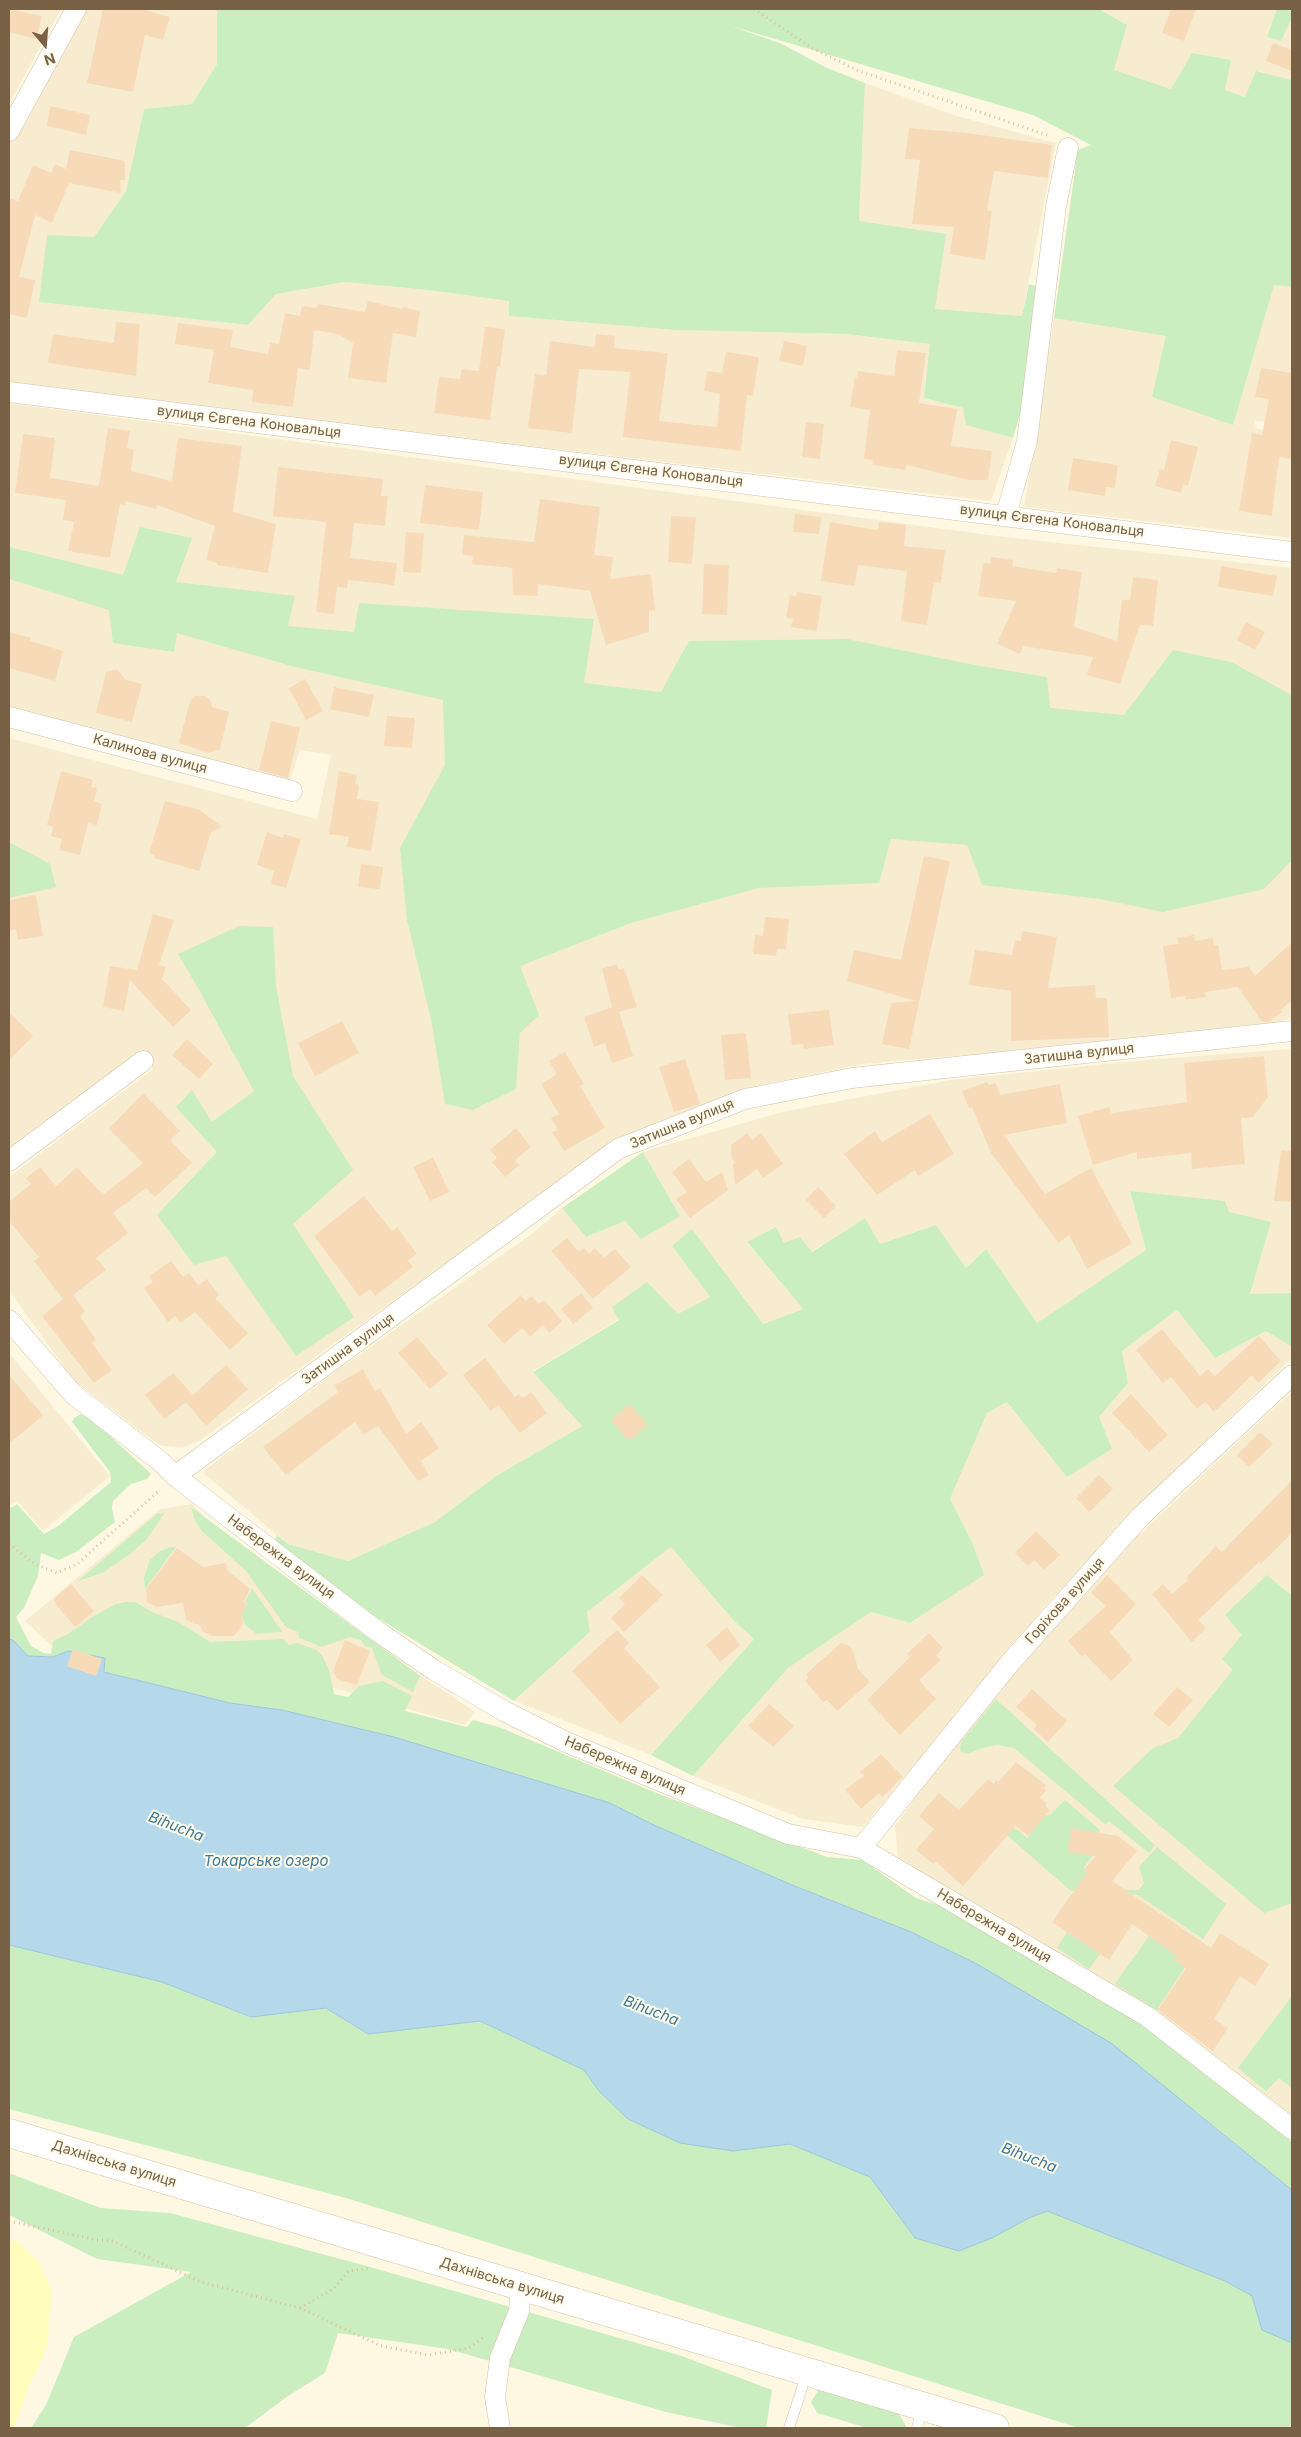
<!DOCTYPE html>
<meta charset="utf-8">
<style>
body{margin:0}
#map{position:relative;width:1301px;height:2437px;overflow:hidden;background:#fef8e3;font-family:Inter,sans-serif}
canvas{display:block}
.frame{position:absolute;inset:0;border:10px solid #796146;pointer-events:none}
.north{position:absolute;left:20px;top:20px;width:50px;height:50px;-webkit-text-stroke:4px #fffbeb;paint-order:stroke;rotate:162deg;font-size:14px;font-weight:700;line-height:20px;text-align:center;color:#796146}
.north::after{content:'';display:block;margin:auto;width:18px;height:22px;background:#796146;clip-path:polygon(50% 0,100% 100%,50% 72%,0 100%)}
</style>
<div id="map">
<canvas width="1301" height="2437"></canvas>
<div class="frame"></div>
<div class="north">N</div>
</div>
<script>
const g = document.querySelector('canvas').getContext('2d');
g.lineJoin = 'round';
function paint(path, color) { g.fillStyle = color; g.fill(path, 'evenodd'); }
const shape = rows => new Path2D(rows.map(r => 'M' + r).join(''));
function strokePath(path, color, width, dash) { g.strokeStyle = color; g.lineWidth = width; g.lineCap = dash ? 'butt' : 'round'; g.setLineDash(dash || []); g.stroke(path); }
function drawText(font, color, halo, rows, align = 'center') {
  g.font = font + ' Inter,sans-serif'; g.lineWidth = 4; g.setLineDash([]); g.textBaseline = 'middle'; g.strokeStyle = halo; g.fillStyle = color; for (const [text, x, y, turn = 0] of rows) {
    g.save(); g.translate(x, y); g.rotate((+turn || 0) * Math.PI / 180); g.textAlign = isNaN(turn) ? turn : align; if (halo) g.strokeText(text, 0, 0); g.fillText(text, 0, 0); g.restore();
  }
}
const residential = shape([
 [9,9,61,9,9,104],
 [76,9,217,9,217,64,192,104,144,109,126,191,94,237,39,302,248,325,276,294,345,282,428,290,510,301,510,316,674,330,846,334,931,344,924,398,963,408,966,425,1013,438,991,501,9,384,9,139],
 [1099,9,1277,9,1267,37,1281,41,1292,18,1292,80,1257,71,1246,97,1225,90,1171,89,1114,70,1127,25],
 [865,83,954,115,1056,143,1022,316,934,310,859,222],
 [1274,284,1292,287,1292,424,1255,421,1256,428,1292,439,1292,538,1024,507,1054,318,1167,336],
 [9,403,1004,537,1292,568,1292,1017,1262,1029,864,1064,746,1088,615,1141,199,1441,182,1448,159,1445,73,1380,9,1290,9,1177,153,1069,142,1051,9,1149,9,738,317,819,331,755,300,750,289,783,9,707],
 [1289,1049,1292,1051,1292,1293,1250,1295,1271,1222,1130,1191,1146,1250,1037,1323,986,1249,966,1268,936,1225,880,1244,865,1218,811,1252,784,1243,747,1243,803,1309,762,1324,672,1246,710,1297,678,1315,619,1319,533,1371,582,1426,496,1476,435,1522,348,1561,288,1544,202,1472,340,1368,533,1233,562,1208,586,1237,625,1221,680,1216,643,1152,782,1112,951,1080,1134,1061],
 [1177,1310,1215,1358,1266,1331,1292,1347,1292,1358,1159,1486,1047,1604,863,1827,803,1819,693,1776,788,1668,871,1612,910,1623,983,1575,972,1542,950,1499,987,1413,1007,1402,1099,1417,1128,1383,1122,1351],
 [9,1353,110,1476,43,1531,17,1501,11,1505,9,1502],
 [1292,1391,1292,2123,1151,2014,898,1857,895,1826,963,1731,1130,1543],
 [192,1504,212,1524,423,1677,475,1712,464,1725,115,1626,58,1652,25,1621,160,1509],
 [671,1547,733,1620,754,1639,651,1755,515,1701,590,1632,587,1612]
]);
const green = shape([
 [217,9,1099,9,1127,25,1114,70,1171,89,1192,53,1231,60,1225,90,1245,97,1256,71,1292,80,1292,287,1274,285,1233,425,1152,397,1166,336,1054,318,1078,150,1091,145,1033,115,731,26,782,44,825,67,865,83,859,221,946,234,935,309,1022,316,1029,284,1039,287,1022,407,1013,438,966,425,963,408,924,398,930,344,846,334,674,330,509,316,509,301,428,290,345,282,276,294,248,325,39,302,47,235,94,237,126,191,144,109,192,104,217,64],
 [1277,9,1292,9,1292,18,1281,41,1267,37],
 [140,527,192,538,176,582,295,596,288,626,354,632,359,603,594,619,584,683,661,692,689,641,847,639,975,665,1047,677,1050,708,1124,715,1173,650,1231,662,1292,695,1292,860,1264,889,1163,912,1100,899,982,885,967,845,891,839,879,883,759,888,631,923,520,966,539,1015,520,1033,516,1089,473,1110,445,1104,431,1019,407,920,400,848,445,765,443,700,295,667,177,633,174,652,113,643,109,610,9,579,9,547,123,575],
 [9,842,50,864,56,887,9,898],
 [239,926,273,927,276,986,293,1076,353,1170,293,1224,354,1317,296,1356,226,1256,194,1265,157,1215,217,1152,176,1107,192,1090,212,1122,254,1091,198,988,178,954],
 [643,1152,680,1216,641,1239,625,1221,586,1237,562,1208],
 [1130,1191,1225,1201,1229,1212,1271,1222,1250,1294,1292,1293,1292,1347,1266,1331,1215,1358,1177,1310,1122,1351,1128,1383,1099,1417,1112,1449,1067,1477,1007,1402,987,1413,950,1499,972,1542,984,1575,910,1623,871,1612,788,1668,693,1776,651,1755,754,1639,733,1620,671,1547,587,1612,590,1632,514,1701,353,1603,273,1545,277,1535,288,1544,348,1561,435,1522,496,1476,582,1426,533,1372,619,1320,612,1307,647,1282,678,1314,710,1297,672,1246,692,1229,763,1324,803,1309,747,1242,776,1227,784,1243,800,1237,812,1252,865,1218,880,1244,936,1225,966,1268,986,1249,1037,1323,1146,1250],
 [81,1414,95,1422,151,1474,147,1479,131,1484,113,1501,112,1508,115,1522,76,1552,59,1560,41,1553,38,1576,24,1608,16,1617,31,1646,44,1653,51,1654,53,1641,68,1634,92,1617,116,1604,126,1602,135,1602,152,1612,178,1622,210,1642,283,1639,289,1645,297,1643,315,1649,322,1655,329,1670,334,1694,348,1697,359,1686,383,1681,412,1696,405,1711,467,1727,473,1720,499,1727,659,1794,827,1857,862,1860,916,1898,957,1911,1130,2016,1234,2094,1292,2142,1292,2190,1197,2112,911,1932,792,1885,654,1825,610,1803,394,1737,282,1710,230,1703,104,1672,105,1658,68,1651,53,1657,28,1656,13,1640,9,1639,9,1505,11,1508,17,1504,44,1534,58,1526,111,1482,110,1472,72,1422,74,1418],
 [191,1507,420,1676,413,1692,382,1675,372,1648,365,1646,361,1640,350,1637,322,1647,299,1638,298,1632,286,1627,246,1571,202,1531,195,1521],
 [158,1513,164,1514,147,1539,130,1554,104,1572,78,1581],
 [170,1547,176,1547,145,1589,144,1577,150,1560,157,1553],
 [1267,1575,1292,1596,1292,1903,1264,1913,1113,1786,1153,1748,1178,1738,1233,1670,1222,1659,1242,1635,1225,1615],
 [252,1588,278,1626,283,1632,257,1634,244,1624,242,1613,247,1604,245,1602],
 [996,1699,1155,1845,1149,1853,1109,1821,1105,1824,1014,1748,997,1745,982,1748,967,1754,960,1751,961,1742],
 [975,1795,1027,1838,1045,1815,1051,1814,1065,1800,1100,1830,1096,1836,1102,1844,1084,1867,1108,1890,1139,1890,1144,1883,1139,1867,1157,1847,1226,1904,1203,1939,1138,1895,1071,1891,969,1802],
 [1170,1920,1182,1928,1170,1946,1179,1953,1175,1960,1185,1967,1157,2010,1115,1984,1149,1936,1156,1941],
 [1067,1932,1100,1954,1089,1969,1057,1948],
 [9,1945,162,1982,250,2017,326,2008,368,2034,480,2021,584,2070,599,2091,733,2151,790,2144,870,2177,915,2238,960,2251,992,2238,1029,2218,1047,2211,1225,2281,1252,2296,1262,2330,1292,2343,1292,2428,1079,2428,346,2198,9,2109],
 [1292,1996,1292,2088,1279,2078,1266,2091,1238,2068],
 [9,2173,101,2208,170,2213,363,2265,679,2355,772,2390,766,2428,741,2428,666,2412,448,2349,338,2333,325,2373,288,2396,245,2428,31,2428,46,2405,74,2337,191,2272,97,2259,9,2215],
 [819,2389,897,2410,907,2428,867,2428,817,2413,811,2402]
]);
const sand = shape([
 [9,2240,19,2242,40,2263,51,2289,48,2345,30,2384,14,2428,9,2428]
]);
const water = shape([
 [9,1639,13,1640,28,1656,53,1657,68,1651,105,1658,104,1672,230,1703,282,1710,394,1737,610,1803,654,1825,792,1885,911,1932,977,1964,1111,2043,1292,2190,1292,2343,1262,2330,1252,2296,1225,2281,1047,2211,1029,2218,992,2238,959,2251,915,2238,870,2177,790,2144,733,2151,680,2143,628,2119,599,2091,584,2070,480,2021,368,2034,326,2008,251,2017,162,1982,9,1945,9,1639]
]);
const building = shape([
 [9,9,42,16,36,39,9,32],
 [103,9,142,9,170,17,163,40,145,35,133,92,87,83],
 [1171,9,1196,9,1184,41,1162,33],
 [1273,43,1292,50,1292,71,1266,61],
 [50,106,90,115,86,135,47,126],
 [909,128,967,133,1052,145,1048,178,994,171,987,210,992,211,985,260,950,254,954,227,912,224,920,160,905,159],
 [70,150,125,161,125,180,120,180,121,193,69,183,52,223,35,215,19,277,35,280,27,318,9,314,9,198,18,201,33,165,51,173,55,164,66,169],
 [368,301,402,309,403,307,420,311,416,337,393,333,386,383,348,378,353,343,338,334,314,330,310,370,298,368,293,407,252,402,253,390,208,383,214,350,175,344,178,323,233,330,230,347,268,354,270,343,279,344,285,313,300,316,302,306,317,308,318,304,365,312],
 [116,322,140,324,136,376,48,363,53,334,114,343],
 [485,327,505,329,500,367,497,366,490,420,434,413,439,377,460,379,462,369,479,371],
 [596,334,615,336,614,348,668,353,659,421,717,427,720,394,704,391,707,371,722,373,726,352,759,357,753,396,747,395,741,451,623,437,630,372,579,369,572,433,528,428,535,374,546,375,550,341,595,347],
 [784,341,807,346,803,366,779,361],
 [897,350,926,353,919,403,957,409,951,446,992,451,988,480,969,480,906,465,906,470,872,465,873,460,864,459,870,410,850,407,855,377,857,377,858,371,894,376],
 [1261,368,1292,373,1292,459,1279,457,1272,516,1239,511,1252,433,1262,435,1269,399,1255,397],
 [806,422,824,424,820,459,802,457],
 [108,428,130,431,127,448,134,449,131,471,172,481,178,438,242,446,233,512,276,524,268,573,217,565,217,563,206,560,215,526,157,505,156,509,126,501,125,505,120,504,110,558,68,551,74,522,63,520,66,500,15,493,23,434,55,438,50,478,99,486],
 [1171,440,1198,447,1188,486,1183,484,1181,493,1155,486,1160,469,1164,470],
 [1073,458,1118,465,1115,488,1106,487,1105,496,1068,490],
 [278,467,383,479,381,496,388,496,385,526,354,523,350,558,397,563,394,585,348,580,347,588,337,587,334,614,316,612,326,522,273,516],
 [425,485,483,492,479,530,420,523],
 [540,499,600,507,594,555,613,557,610,579,651,574,655,610,649,611,649,632,606,645,590,591,538,584,538,596,513,595,512,568,472,564,473,556,462,555,464,535,534,542],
 [795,514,821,517,819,534,793,532],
 [671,516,696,517,692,564,668,562],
 [830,522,878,530,879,522,906,525,904,546,945,550,941,583,934,582,927,625,901,621,907,571,858,565,855,586,821,581],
 [406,532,424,533,421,573,403,572],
 [991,557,1013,560,1013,566,1056,573,1057,568,1082,572,1074,627,1117,641,1122,600,1130,600,1133,577,1158,580,1153,626,1140,625,1120,684,1087,675,1093,657,1023,646,1020,654,997,644,1016,601,978,596,983,563,990,564],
 [704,564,729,565,727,615,702,614],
 [1221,566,1277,576,1273,596,1218,587],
 [797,592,822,596,817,631,791,627,793,619,786,618,790,595,796,596],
 [1246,622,1265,632,1255,650,1237,640],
 [9,632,31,638,30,641,63,651,55,681,9,668],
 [117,669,126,680,142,684,132,722,96,713,106,672],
 [305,679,323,711,306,720,289,688],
 [334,687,374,695,369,717,330,709],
 [195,696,206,696,210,700,212,707,229,712,220,749,209,753,179,743,190,701],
 [387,716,415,718,412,748,384,746],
 [271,721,300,728,288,778,259,770],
 [61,771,93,780,91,787,97,788,94,801,102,804,97,825,88,823,80,855,59,850,62,839,51,836,53,827,47,825],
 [339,771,357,775,355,784,359,785,357,799,379,802,371,851,347,847,349,837,329,834],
 [165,801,200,810,222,827,211,832,199,871,154,858,155,855,149,853],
 [267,832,283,838,284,834,301,839,286,888,271,884,274,871,257,865],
 [924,856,950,861,909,1049,882,1044,891,1003,916,1001,847,981,854,950,901,960],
 [361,864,383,867,380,889,358,887],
 [36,895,43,936,18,940,16,929,9,931,9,900],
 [153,914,174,920,159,965,166,967,162,979,191,1010,173,1027,130,980,124,1011,103,1007,110,966,137,970],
 [765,917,789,919,786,949,777,949,776,956,753,954,755,935,763,936],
 [1022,931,1057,937,1048,988,1095,985,1096,998,1107,998,1109,1037,1011,1041,1011,991,969,985,975,950,1012,955,1015,940,1021,941],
 [1194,935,1195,941,1213,938,1214,945,1218,945,1222,970,1249,967,1255,976,1292,942,1292,1000,1281,1010,1282,1012,1269,1022,1262,1022,1238,987,1205,992,1206,997,1186,1000,1185,996,1171,998,1163,946,1178,944,1177,938],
 [617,964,619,970,624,968,637,1007,619,1012,633,1056,612,1063,605,1043,594,1047,584,1017,612,1007,602,969],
 [829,1010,834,1045,804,1049,803,1044,792,1045,788,1014],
 [9,1012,33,1036,9,1061],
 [342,1021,359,1053,315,1076,298,1043],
 [746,1033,751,1078,725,1080,721,1035],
 [187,1039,213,1064,199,1079,172,1055],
 [565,1052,584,1084,580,1086,605,1128,564,1151,552,1132,558,1130,551,1118,559,1114,541,1084,557,1074,549,1061],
 [1264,1056,1268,1097,1253,1117,1241,1118,1245,1164,1192,1169,1191,1153,1137,1159,1137,1152,1093,1165,1078,1116,1109,1107,1111,1113,1187,1102,1184,1063],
 [685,1059,700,1104,674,1112,659,1067],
 [987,1082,989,1085,996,1083,1000,1095,1060,1084,1067,1123,1004,1135,1045,1194,1091,1168,1132,1244,1087,1269,1069,1235,1059,1243,991,1153,972,1107,969,1108,962,1091],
 [143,1093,180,1131,170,1140,192,1163,155,1197,146,1188,113,1213,128,1233,96,1258,106,1270,73,1295,85,1311,80,1316,96,1340,92,1343,112,1370,94,1383,42,1316,63,1299,34,1261,39,1257,9,1221,9,1202,31,1184,26,1178,40,1167,56,1186,77,1167,103,1195,143,1163,109,1129],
 [930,1114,954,1154,918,1176,915,1170,877,1195,844,1154,875,1131,882,1142],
 [516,1128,531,1147,515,1160,519,1165,505,1177,492,1162,497,1158,490,1150],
 [747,1133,752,1140,761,1133,783,1164,763,1178,757,1169,735,1185,733,1164,735,1162,732,1159,731,1145],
 [1281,1150,1292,1151,1292,1202,1274,1201],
 [433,1157,449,1192,430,1201,413,1167],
 [689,1159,706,1182,722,1172,728,1190,690,1218,676,1199,687,1192,672,1172],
 [818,1187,836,1206,824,1218,806,1200],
 [364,1196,392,1231,397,1227,417,1254,408,1260,413,1267,375,1296,370,1289,360,1297,314,1236],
 [567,1238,579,1252,584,1248,589,1254,595,1248,604,1258,615,1249,631,1267,593,1299,551,1251],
 [171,1261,183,1277,189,1273,198,1285,207,1279,219,1295,215,1298,248,1333,230,1350,195,1312,180,1323,175,1316,168,1322,144,1288,153,1282,149,1276],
 [581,1293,593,1308,573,1324,561,1309],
 [521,1295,526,1301,532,1296,539,1304,544,1300,562,1321,549,1333,543,1325,530,1337,522,1328,504,1344,487,1325],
 [1162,1329,1200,1376,1208,1369,1215,1376,1259,1336,1281,1361,1258,1383,1252,1375,1214,1412,1205,1402,1197,1409,1171,1377,1163,1383,1136,1350],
 [417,1337,448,1374,430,1389,398,1353],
 [485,1358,515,1397,519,1394,523,1398,531,1392,547,1413,520,1433,498,1405,491,1411,463,1375],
 [226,1365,248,1389,206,1426,186,1402,164,1419,145,1395,173,1373,193,1395],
 [363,1369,375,1391,380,1388,406,1434,421,1422,439,1448,421,1461,429,1475,418,1481,378,1426,363,1435,355,1422,286,1475,263,1447,338,1392,335,1385],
 [9,1375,43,1415,9,1444],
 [1131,1394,1168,1435,1149,1452,1112,1413],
 [630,1404,648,1425,629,1441,611,1420],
 [1260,1432,1273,1444,1249,1467,1237,1455],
 [1099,1475,1113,1489,1089,1512,1076,1498],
 [1292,1480,1292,1533,1261,1564,1259,1562,1198,1620,1206,1628,1192,1642,1152,1594,1163,1584,1172,1594,1188,1580,1186,1578,1216,1546,1222,1552],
 [1036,1531,1060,1555,1044,1570,1034,1560,1028,1566,1015,1553],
 [177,1548,203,1567,226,1563,227,1570,250,1589,244,1602,246,1604,242,1614,243,1624,234,1636,212,1636,203,1632,199,1624,194,1624,186,1619,183,1603,156,1607,147,1602,146,1589],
 [642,1575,663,1595,624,1632,611,1618,625,1604,619,1598],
 [1107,1575,1136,1604,1110,1632,1133,1660,1111,1681,1085,1654,1082,1657,1068,1641,1106,1606,1091,1593],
 [71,1584,94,1611,75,1627,57,1606,54,1599],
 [727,1627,740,1645,720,1662,706,1645],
 [617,1630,629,1643,624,1648,660,1687,620,1724,572,1671],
 [929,1633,943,1648,936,1656,941,1660,919,1680,936,1699,900,1735,867,1700,910,1657,907,1654],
 [345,1640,370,1651,357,1685,337,1679,333,1671],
 [841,1643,850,1646,854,1653,858,1669,870,1682,837,1711,827,1700,823,1702,805,1681,808,1678,806,1674],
 [73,1649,102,1659,96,1676,67,1666],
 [1177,1687,1193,1700,1169,1727,1153,1714],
 [1032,1689,1067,1721,1048,1742,1034,1729,1037,1725,1016,1707],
 [769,1704,794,1726,773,1747,748,1726],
 [881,1754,903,1777,882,1797,879,1793,861,1809,845,1790,864,1776,860,1772],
 [1016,1762,1046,1785,1044,1788,1046,1790,1040,1798,1047,1803,1045,1806,1050,1810,1028,1836,1016,1826,963,1886,935,1861,933,1864,916,1850,934,1829,919,1816,939,1793,959,1810,988,1779,994,1784,996,1780,998,1782],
 [1071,1828,1118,1836,1137,1851,1112,1881,1211,1948,1220,1933,1269,1964,1255,1986,1240,1976,1214,2019,1228,2028,1213,2051,1158,2010,1186,1968,1174,1960,1177,1956,1132,1924,1109,1960,1052,1922,1087,1872,1084,1869,1096,1856,1068,1852]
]);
const path = shape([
 [754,9,810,47,859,71,1050,136],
 [9,1544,35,1564,57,1573,77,1564,160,1490],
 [9,2221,97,2240,113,2241,201,2282,300,2308,381,2346,428,2355,469,2348,485,2336],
 [300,2308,333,2289,349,2271,371,2268]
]);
const lane = shape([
 [789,2428,807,2373],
 [917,2428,922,2407]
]);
const street = shape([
 [9,131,76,9],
 [9,392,1292,552],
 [1006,515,1027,441,1056,206,1068,148],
 [9,717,292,791],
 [9,1161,143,1061],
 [9,1320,73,1394,160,1461,175,1476,377,1631,434,1670,504,1711,566,1742,788,1834,861,1848,1148,2017,1292,2129],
 [175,1476,618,1149,745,1099,852,1078,1292,1031],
 [861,1848,1009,1664,1140,1517,1292,1375],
 [500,2428,495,2397,500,2358,519,2311,521,2286]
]);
const secondary = shape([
 [9,2133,995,2428]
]);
const streetNames = [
 ["вулиця Євгена Коновальця",249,422,7],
 ["вулиця Євгена Коновальця",651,471,7],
 ["вулиця Євгена Коновальця",1052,521,7],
 ["Калинова вулиця",150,754,15],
 ["Затишна вулиця",1079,1054,-6],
 ["Затишна вулиця",682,1124,-22],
 ["Затишна вулиця",348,1349,-36],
 ["Набережна вулиця",281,1557,37],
 ["Горіхова вулиця",1065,1601,-48],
 ["Набережна вулиця",625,1766,23],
 ["Набережна вулиця",994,1926,31],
 ["Дахнівська вулиця",114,2164,17],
 ["Дахнівська вулиця",502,2281,17]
];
const waterNames = [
 ["Bihucha",176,1827,21],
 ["Токарське озеро",266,1861],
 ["Bihucha",651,2011,21],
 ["Bihucha",1029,2158,21]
];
paint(residential, '#f7ecd0');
paint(green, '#caeec0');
paint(sand, '#fffcbc');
paint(water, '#b5d9ea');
strokePath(water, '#9ac7dd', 1);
paint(building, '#f7dbb8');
strokePath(lane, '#d1c1a8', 11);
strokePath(street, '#d1c1a8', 21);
strokePath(secondary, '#d5c3a5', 29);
strokePath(path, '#dcbf9a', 3, [1, 4]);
strokePath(lane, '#fff', 10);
strokePath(street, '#fff', 20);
strokePath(secondary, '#fff', 28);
drawText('14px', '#796146', '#fffbeb', streetNames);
drawText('italic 15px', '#407997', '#fffbeb', waterNames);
</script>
